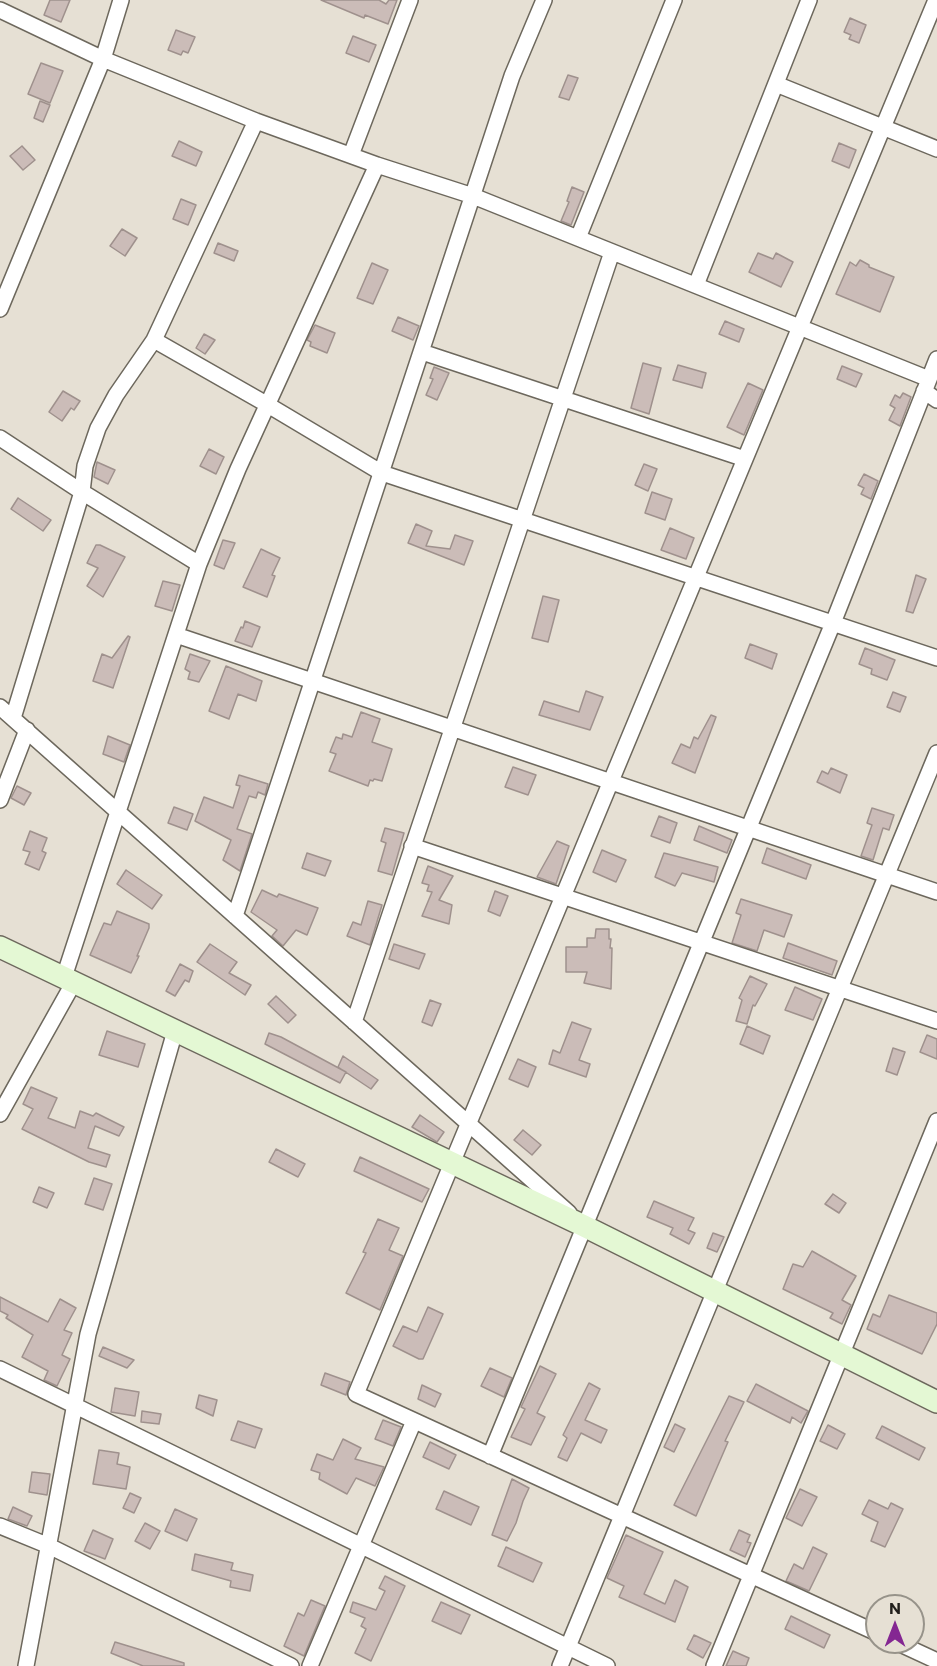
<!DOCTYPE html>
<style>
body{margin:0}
#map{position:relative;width:937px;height:1666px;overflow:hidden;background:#e6e0d4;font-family:Commissioner,sans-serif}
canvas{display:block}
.north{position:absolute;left:865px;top:1594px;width:60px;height:60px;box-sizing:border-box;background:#e6e0d4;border:2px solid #97938a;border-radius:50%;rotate:0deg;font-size:16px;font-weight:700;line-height:24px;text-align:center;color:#211f1b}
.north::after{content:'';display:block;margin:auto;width:21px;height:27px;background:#842792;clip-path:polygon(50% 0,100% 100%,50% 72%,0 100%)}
</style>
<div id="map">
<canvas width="937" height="1666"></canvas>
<div class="north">N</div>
</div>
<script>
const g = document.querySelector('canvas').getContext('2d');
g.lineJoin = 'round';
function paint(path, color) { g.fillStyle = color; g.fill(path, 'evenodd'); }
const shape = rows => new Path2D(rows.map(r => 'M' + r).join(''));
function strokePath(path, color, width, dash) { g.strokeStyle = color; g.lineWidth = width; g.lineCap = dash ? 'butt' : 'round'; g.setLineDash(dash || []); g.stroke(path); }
const building = shape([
 [50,0,70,0,61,22,44,15,50,0],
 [321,0,379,0,386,4,389,0,397,0,388,24,365,15,364,18,321,0],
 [850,18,866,25,859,43,849,39,851,35,844,32,850,18],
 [176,30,195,37,188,53,183,51,181,55,168,50,176,30],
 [353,36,376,45,369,62,346,53,353,36],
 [41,63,63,71,50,103,28,94,41,63],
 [568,75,578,78,569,100,559,97,568,75],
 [40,101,50,105,43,122,34,118,40,101],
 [179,141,202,152,196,166,172,156,179,141],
 [839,143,856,150,849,168,832,161,839,143],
 [22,146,35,160,23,170,10,156,22,146],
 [572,187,584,192,571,225,561,221,569,202,567,201,572,187],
 [181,199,196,205,188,225,173,219,181,199],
 [122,229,137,238,125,256,110,246,122,229],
 [218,243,238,251,234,261,214,253,218,243],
 [758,253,773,259,776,253,793,262,781,287,749,272,758,253],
 [860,260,869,265,869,267,894,277,880,312,836,294,850,262,856,266,860,260],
 [372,263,388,270,373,304,357,298,372,263],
 [398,317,419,326,413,340,392,331,398,317],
 [725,321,744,329,739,342,719,334,725,321],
 [315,325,335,333,327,353,310,346,311,342,307,340,315,325],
 [204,334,215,340,205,354,196,348,204,334],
 [643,363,661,368,649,414,631,408,643,363],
 [678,365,706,373,702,388,673,380,678,365],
 [842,366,862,374,856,387,837,379,842,366],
 [434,367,449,373,437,400,426,395,433,379,430,378,434,367],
 [748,383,763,390,744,435,727,427,748,383],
 [63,391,80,401,74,410,71,408,62,421,49,412,63,391],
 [903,393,911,397,900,426,889,420,895,408,890,405,895,395,900,398,903,393],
 [209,449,224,457,216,474,200,466,209,449],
 [97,462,115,470,108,484,94,477,97,462],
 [644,464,657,469,648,491,635,485,644,464],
 [864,474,878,481,871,499,861,494,864,488,858,485,864,474],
 [652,492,672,499,665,520,645,513,652,492],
 [18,498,51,520,43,531,11,509,18,498],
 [416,524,432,531,426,546,450,549,455,535,473,541,464,565,408,543,416,524],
 [670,528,694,538,686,559,661,550,670,528],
 [223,540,235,543,224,569,214,565,223,540],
 [96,545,100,545,125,557,103,597,87,586,98,568,87,563,96,545],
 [261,549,280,558,272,575,275,576,267,597,243,587,261,549],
 [916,575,926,579,913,613,906,611,916,575],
 [163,581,180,585,172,611,155,606,163,581],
 [543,596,559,600,548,642,532,638,543,596],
 [245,621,260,627,252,647,235,641,241,627,243,628,245,621],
 [128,636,130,637,113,688,93,681,102,654,112,658,128,636],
 [750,644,777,654,772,669,745,658,750,644],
 [865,648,895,660,887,680,871,674,872,669,859,664,865,648],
 [190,654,210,661,199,682,188,679,190,672,185,669,190,654],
 [226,666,262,681,256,701,238,694,229,719,209,711,226,666],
 [586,691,603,697,590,730,539,715,544,701,579,712,586,691],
 [893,692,906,697,900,712,887,707,893,692],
 [361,712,380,719,372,742,392,749,382,781,374,779,373,781,370,780,368,786,329,771,336,754,330,752,336,737,342,739,343,734,352,737,361,712],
 [711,715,716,717,695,773,672,763,681,744,690,748,694,737,698,739,711,715],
 [108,736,130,745,124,762,103,754,108,736],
 [513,767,536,775,528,795,505,787,513,767],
 [831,768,847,775,840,793,817,782,822,771,828,774,831,768],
 [239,775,268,784,265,795,258,792,256,798,249,796,237,829,252,834,240,871,223,860,231,840,195,821,204,797,233,808,240,786,236,785,239,775],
 [17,786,31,793,24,805,11,798,17,786],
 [174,807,193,814,187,830,168,823,174,807],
 [872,808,894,815,889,830,883,828,873,860,861,856,872,825,867,823,872,808],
 [659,816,677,823,670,843,651,836,659,816],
 [699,826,732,840,727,853,694,840,699,826],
 [385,828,404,833,392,875,378,871,386,843,381,841,385,828],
 [30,831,47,838,42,851,46,853,39,870,25,864,30,852,23,850,30,831],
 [557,841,569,846,556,884,537,877,557,841],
 [767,848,811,865,806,879,762,863,767,848],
 [602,850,626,860,616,882,593,872,602,850],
 [307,853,331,861,325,876,302,868,307,853],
 [664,853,718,867,714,882,682,873,675,886,655,877,664,853],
 [428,866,453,876,439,900,452,905,449,924,422,916,432,892,427,891,429,885,422,883,428,866],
 [126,870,162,895,152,909,117,884,126,870],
 [262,890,277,897,279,894,318,908,307,935,296,930,283,946,272,936,277,930,251,912,262,890],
 [495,891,508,896,500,916,488,911,495,891],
 [741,899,792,915,784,937,764,930,757,951,732,943,741,915,736,913,741,899],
 [368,901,382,905,370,945,347,936,353,922,361,925,368,901],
 [117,911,149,924,149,928,137,956,139,956,131,973,90,955,104,923,111,925,117,911],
 [596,929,609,929,609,939,611,939,610,948,612,948,611,989,584,983,587,972,566,972,566,947,587,947,587,938,595,938,596,929],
 [788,943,837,961,832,975,783,958,788,943],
 [210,944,237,962,229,973,251,985,245,995,197,962,210,944],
 [394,944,425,954,419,969,389,959,394,944],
 [180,964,193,971,189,982,185,980,175,996,166,991,180,964],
 [750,976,767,984,755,1006,753,1005,747,1024,736,1021,742,1000,739,998,750,976],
 [795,987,822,999,813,1020,785,1010,795,987],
 [276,996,296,1015,288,1023,268,1004,276,996],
 [430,1000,441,1004,432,1026,422,1022,430,1000],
 [572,1022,591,1029,579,1060,590,1064,586,1077,549,1064,553,1050,560,1053,572,1022],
 [747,1026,770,1036,763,1054,740,1044,747,1026],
 [107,1031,145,1044,138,1067,99,1055,107,1031],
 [269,1033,281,1037,346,1072,340,1083,265,1044,269,1033],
 [927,1035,937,1039,937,1059,920,1052,927,1035],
 [893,1048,905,1052,897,1075,886,1071,893,1048],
 [343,1056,378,1080,371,1089,338,1067,343,1056],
 [518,1059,536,1067,528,1087,509,1079,518,1059],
 [31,1087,57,1098,48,1118,75,1128,80,1111,93,1116,96,1113,124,1127,119,1136,95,1126,88,1148,110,1155,106,1167,89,1162,22,1129,33,1109,23,1104,31,1087],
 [420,1115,444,1132,437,1142,412,1127,420,1115],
 [523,1130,541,1145,532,1155,514,1140,523,1130],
 [276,1149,305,1164,298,1177,269,1162,276,1149],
 [360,1157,429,1189,422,1202,354,1171,360,1157],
 [94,1178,112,1184,103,1210,85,1204,94,1178],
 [39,1187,54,1193,47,1208,33,1202,39,1187],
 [833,1194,846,1203,839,1213,825,1204,833,1194],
 [654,1201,694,1218,688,1230,695,1233,689,1244,670,1234,673,1228,647,1217,654,1201],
 [378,1219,399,1228,389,1250,403,1256,380,1310,346,1293,366,1253,363,1252,378,1219],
 [713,1233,724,1237,717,1252,707,1248,713,1233],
 [812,1251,856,1276,842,1300,851,1305,842,1324,830,1318,833,1313,783,1289,793,1264,803,1267,812,1251],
 [889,1295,937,1313,937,1324,922,1354,867,1329,873,1314,880,1317,889,1295],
 [0,1297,48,1322,60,1299,76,1308,64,1330,72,1333,62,1355,70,1359,57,1386,44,1380,48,1371,22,1357,33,1335,6,1318,8,1315,0,1311,0,1297],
 [428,1307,443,1314,423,1359,419,1359,393,1346,403,1326,417,1332,428,1307],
 [103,1347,134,1360,127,1368,99,1356,103,1347],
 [540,1366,556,1374,537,1413,545,1417,531,1445,511,1437,525,1409,521,1407,540,1366],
 [490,1368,512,1378,504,1397,481,1386,490,1368],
 [325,1373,350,1382,346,1395,321,1385,325,1373],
 [589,1383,600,1389,585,1420,607,1430,601,1443,581,1433,567,1461,558,1457,567,1438,563,1435,589,1383],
 [756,1384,808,1411,801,1423,792,1417,790,1423,747,1401,756,1384],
 [422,1385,441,1394,435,1407,418,1399,422,1385],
 [115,1388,139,1392,135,1416,111,1412,115,1388],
 [199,1395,217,1400,213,1416,196,1408,199,1395],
 [729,1396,744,1402,725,1441,728,1442,696,1516,674,1505,729,1396],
 [142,1411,161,1414,159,1424,141,1422,142,1411],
 [383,1420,401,1427,393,1446,375,1439,383,1420],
 [238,1421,262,1429,255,1448,231,1440,238,1421],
 [675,1424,685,1429,674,1452,664,1447,675,1424],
 [828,1425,845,1434,837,1449,820,1441,828,1425],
 [882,1426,925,1448,919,1460,876,1438,882,1426],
 [343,1439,361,1448,355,1459,384,1467,375,1486,356,1478,347,1494,319,1479,320,1473,311,1470,317,1454,333,1460,343,1439],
 [430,1442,456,1455,449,1469,423,1457,430,1442],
 [99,1450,119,1453,117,1464,130,1467,126,1489,93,1484,99,1450],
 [32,1472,50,1474,47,1495,29,1492,32,1472],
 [512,1479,529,1488,523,1501,516,1523,507,1541,492,1535,512,1479],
 [800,1489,817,1497,802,1526,786,1518,800,1489],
 [444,1491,479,1507,471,1525,436,1509,444,1491],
 [130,1493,141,1498,134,1513,123,1508,130,1493],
 [869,1500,888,1509,891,1503,903,1509,885,1547,871,1541,878,1522,862,1514,869,1500],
 [13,1507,32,1516,27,1526,8,1519,13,1507],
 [175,1509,197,1519,187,1541,165,1531,175,1509],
 [145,1523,160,1531,150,1549,135,1541,145,1523],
 [93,1530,113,1539,105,1559,84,1551,93,1530],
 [739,1530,750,1535,747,1542,751,1543,745,1557,730,1550,739,1530],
 [626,1535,663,1552,644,1594,665,1604,675,1580,688,1587,675,1622,619,1597,624,1586,607,1578,626,1535],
 [506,1547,542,1563,533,1582,498,1566,506,1547],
 [813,1547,827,1554,809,1591,786,1581,794,1564,803,1569,813,1547],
 [195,1554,233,1563,231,1570,253,1575,250,1591,230,1587,231,1581,192,1570,195,1554],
 [385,1576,405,1586,371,1661,355,1653,366,1629,361,1626,365,1618,350,1612,353,1602,376,1610,385,1591,379,1588,385,1576],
 [311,1600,325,1606,304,1656,284,1646,298,1613,304,1616,311,1600],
 [441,1602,470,1615,461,1634,432,1621,441,1602],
 [791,1616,830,1635,824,1648,785,1629,791,1616],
 [694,1635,711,1643,703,1658,687,1649,694,1635],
 [115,1642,184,1663,184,1666,143,1666,111,1653,115,1642],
 [733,1651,749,1658,746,1666,726,1666,733,1651]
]);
const minor = shape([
 [0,10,103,59,256,121,377,165,473,196,929,379],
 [776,84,937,149],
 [351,155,410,0],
 [578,238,674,0],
 [696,285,809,0],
 [0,309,103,59,121,0],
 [154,340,268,405,382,473,937,658],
 [422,352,745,459],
 [924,391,937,400],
 [0,438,82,492,199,564],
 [176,635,937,892],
 [0,707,569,1213],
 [13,718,82,492,85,466,98,428,116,395,154,340,256,121],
 [0,800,27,730],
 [412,846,937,1021],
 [235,916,512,76,544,0],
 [64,977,199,564,238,469,377,165],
 [354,1022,612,252],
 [0,1114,74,982],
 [0,1369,607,1666],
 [490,1456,833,623,937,359],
 [0,1526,49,1546,291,1666],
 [877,1633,356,1394,936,0],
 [896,1642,937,1661],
 [26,1666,88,1334,175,1031],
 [310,1666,414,1421],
 [560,1666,937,753],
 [714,1666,937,1121]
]);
const secondary = shape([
 [0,947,584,1226,937,1402]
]);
paint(building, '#cbbcb8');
strokePath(building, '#9f918d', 1.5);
strokePath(minor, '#6d685d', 18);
strokePath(secondary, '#6d685d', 24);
strokePath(minor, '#fff', 15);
strokePath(secondary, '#e4f8d4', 21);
</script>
